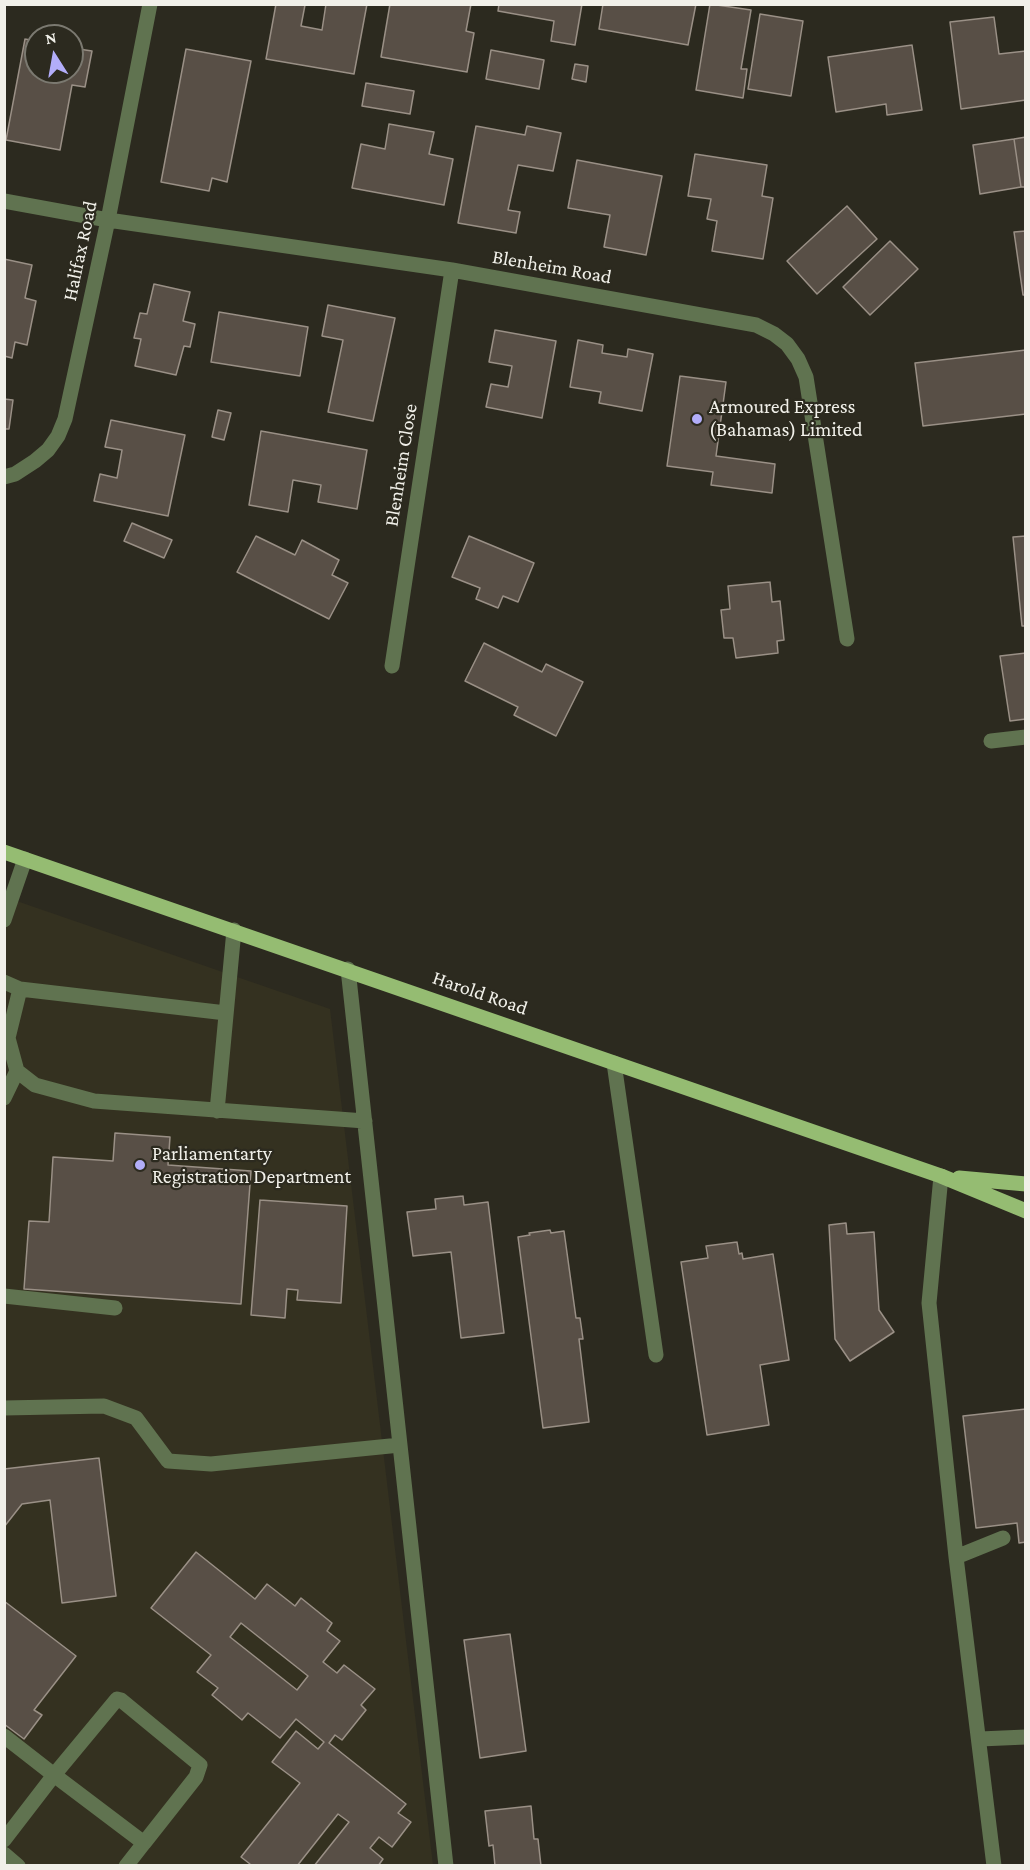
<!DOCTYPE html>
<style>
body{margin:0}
#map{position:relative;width:1030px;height:1870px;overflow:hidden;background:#2c2a1f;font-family:"Crimson Pro",serif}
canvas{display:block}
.frame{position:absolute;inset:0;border:6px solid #f1f0e9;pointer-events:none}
.north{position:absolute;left:24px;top:24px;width:60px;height:60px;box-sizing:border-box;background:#2c2a1f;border:2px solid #7b7970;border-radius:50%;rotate:349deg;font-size:16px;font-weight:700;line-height:24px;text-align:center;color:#f1f0e9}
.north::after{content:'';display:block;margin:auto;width:21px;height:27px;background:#b2adf9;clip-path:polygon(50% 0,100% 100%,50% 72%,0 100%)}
</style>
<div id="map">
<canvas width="1030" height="1870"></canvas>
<div class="frame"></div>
<div class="north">N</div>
</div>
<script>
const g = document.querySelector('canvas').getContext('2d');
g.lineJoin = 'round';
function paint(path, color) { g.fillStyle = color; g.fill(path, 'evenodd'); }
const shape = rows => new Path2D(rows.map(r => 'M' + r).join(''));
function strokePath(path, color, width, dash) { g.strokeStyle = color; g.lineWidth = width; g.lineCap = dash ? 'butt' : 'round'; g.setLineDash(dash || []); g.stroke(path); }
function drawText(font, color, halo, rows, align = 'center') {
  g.font = font + ' "Crimson Pro",serif'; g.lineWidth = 4.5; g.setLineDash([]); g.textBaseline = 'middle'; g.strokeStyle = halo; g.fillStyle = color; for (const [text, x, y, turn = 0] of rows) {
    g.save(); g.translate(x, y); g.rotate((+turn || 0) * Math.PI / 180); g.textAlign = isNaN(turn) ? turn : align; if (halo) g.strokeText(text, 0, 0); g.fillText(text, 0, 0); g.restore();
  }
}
const built = shape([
 [5,897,330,1009,433,1865,5,1866]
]);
const building = shape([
 [276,4,305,5,301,26,322,30,326,4,367,4,354,74,266,59,276,4],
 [390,4,471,4,466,31,474,33,467,72,381,57,390,4],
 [499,4,582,4,575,45,551,41,554,21,498,11,499,4],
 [603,4,696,4,688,45,599,29,603,4],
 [710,4,751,10,741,69,747,69,743,98,696,90,710,4],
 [760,14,803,21,791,96,748,89,760,14],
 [994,17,999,54,1026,51,1026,100,961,109,950,22,994,17],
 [25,39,36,41,36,72,72,72,72,48,92,51,85,87,72,85,60,150,6,140,25,39],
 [912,45,922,110,887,115,886,104,836,112,828,57,912,45],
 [186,49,251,61,227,182,212,178,209,191,161,182,186,49],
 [491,50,544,60,539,89,486,79,491,50],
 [575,64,588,66,586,82,572,79,575,64],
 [366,83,414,91,410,114,362,106,366,83],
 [389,124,434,132,429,154,453,159,444,205,352,188,361,144,385,149,389,124],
 [476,126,525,135,527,126,561,133,553,171,518,165,508,210,520,212,516,233,458,223,476,126],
 [1026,137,1026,187,1021,187,1014,139,1026,137],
 [1014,139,1021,187,980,194,973,145,1014,139],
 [695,154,767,165,762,196,773,198,763,259,712,251,717,221,707,219,711,199,688,196,695,154],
 [577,160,662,176,646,255,604,247,610,215,568,208,577,160],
 [847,206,877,239,817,294,787,261,847,206],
 [1026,231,1026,295,1023,295,1014,232,1026,231],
 [890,241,918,269,870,315,843,287,890,241],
 [4,259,32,265,25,298,36,301,27,345,15,342,12,358,4,356,4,259],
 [154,284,190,292,183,321,195,324,190,347,184,346,176,375,135,366,141,339,134,338,140,313,147,314,154,284],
 [328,305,395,318,373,421,328,412,343,340,322,336,328,305],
 [219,312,308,327,300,376,211,362,219,312],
 [495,330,556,341,542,418,486,407,491,384,508,387,512,366,489,362,495,330],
 [578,340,603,345,602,353,627,357,628,349,653,354,642,411,599,403,601,392,570,387,578,340],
 [1026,350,1026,414,923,426,915,363,1026,350],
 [680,376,726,382,716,456,775,464,772,493,711,485,713,472,667,466,680,376],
 [4,399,13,400,9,429,4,429,4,399],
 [218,410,231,413,224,440,212,437,218,410],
 [111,420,185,435,168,516,94,501,100,474,117,478,122,450,105,447,111,420],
 [261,431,367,450,357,509,318,502,321,485,293,480,288,512,249,505,261,431],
 [132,523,172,540,164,558,124,541,132,523],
 [256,536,295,555,302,540,339,560,332,575,348,583,329,619,237,572,256,536],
 [469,536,534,563,518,602,503,596,498,608,476,599,480,588,452,577,469,536],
 [1026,536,1026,626,1022,626,1013,537,1026,536],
 [770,582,772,602,780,601,784,640,777,641,778,653,736,658,733,638,724,638,721,610,730,609,728,586,770,582],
 [484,643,542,672,546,664,583,682,556,736,514,715,518,707,465,681,484,643],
 [1026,653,1026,719,1010,721,1000,656,1026,653],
 [115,1133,170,1137,168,1165,251,1171,241,1304,24,1289,29,1221,49,1222,53,1157,113,1161,115,1133],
 [463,1196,464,1205,488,1202,504,1333,461,1338,451,1252,413,1256,407,1212,436,1209,435,1199,463,1196],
 [260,1200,347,1206,341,1303,297,1300,298,1290,287,1289,285,1318,251,1315,260,1200],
 [846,1223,847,1234,874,1232,879,1310,894,1332,850,1361,835,1339,829,1225,846,1223],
 [550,1230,551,1233,564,1231,576,1318,580,1318,583,1339,579,1339,589,1422,543,1428,518,1237,530,1235,529,1233,550,1230],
 [737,1242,739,1254,742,1253,743,1259,773,1254,789,1360,760,1365,769,1425,707,1435,681,1262,708,1258,706,1246,737,1242],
 [1026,1409,1026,1542,1019,1543,1017,1523,976,1528,963,1416,1026,1409],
 [99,1458,116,1596,62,1603,50,1500,22,1504,4,1527,4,1469,99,1458],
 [196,1552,255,1599,267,1584,295,1606,301,1598,332,1623,327,1631,340,1641,323,1662,337,1673,344,1665,375,1689,361,1705,366,1710,342,1740,335,1735,329,1743,406,1804,398,1813,411,1822,392,1847,379,1837,370,1848,383,1859,378,1866,314,1866,349,1822,338,1814,297,1866,249,1866,250,1864,241,1857,300,1783,272,1762,296,1731,318,1749,324,1742,296,1719,280,1738,248,1713,242,1720,212,1695,218,1688,197,1672,211,1655,151,1608,196,1552],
 [241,1623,308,1676,297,1690,230,1637,241,1623],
 [4,1601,76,1656,34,1710,42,1715,24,1739,4,1724,4,1601],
 [510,1634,526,1751,480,1758,464,1640,510,1634],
 [531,1806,534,1839,538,1839,541,1866,495,1866,493,1845,489,1846,485,1811,531,1806]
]);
const minor = shape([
 [4,201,108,220,452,270,756,325,774,334,787,344,798,359,806,377,847,639],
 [4,477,15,474,35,461,48,450,58,436,65,419,108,220,150,4],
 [392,666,452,270],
 [991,741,1026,737],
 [4,920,25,859],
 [348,969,446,1866],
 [4,982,20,989,226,1013],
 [20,989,8,1038,17,1071,35,1085,94,1101,365,1121],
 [614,1063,656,1355],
 [4,1098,17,1071],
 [217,1111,234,930],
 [941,1176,929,1303,956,1557,994,1866],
 [4,1296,115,1308],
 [4,1408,104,1406,136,1418,168,1461,211,1464,400,1445],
 [956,1557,1003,1538],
 [4,1736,54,1775,144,1843,196,1777,200,1765,121,1700,117,1699,54,1775,4,1840],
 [980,1739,1026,1737],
 [4,1854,18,1866],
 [126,1866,144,1843]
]);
const major = shape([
 [4,852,941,1176,1026,1211],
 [959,1178,1026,1184]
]);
const markers = [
 [697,419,6,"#b2adf9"],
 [140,1165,6,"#b2adf9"]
];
const streetNames = [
 ["Halifax Road",80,251,-78],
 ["Blenheim Road",552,267,10],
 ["Blenheim Close",401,465,-81],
 ["Harold Road",480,993,19]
];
const poiNames = [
 ["Armoured Express",709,407],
 ["(Bahamas) Limited",709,430],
 ["Parliamentarty",152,1154],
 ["Registration Department",152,1177]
];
paint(built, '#343120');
paint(building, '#584f46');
strokePath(building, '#9a9086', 1.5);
strokePath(minor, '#607350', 15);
strokePath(major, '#95bc72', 15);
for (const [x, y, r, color] of markers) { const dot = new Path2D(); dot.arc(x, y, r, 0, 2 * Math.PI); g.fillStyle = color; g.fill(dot); strokePath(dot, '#2c2a1f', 2); }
drawText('20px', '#f1f0e9', '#2c2a1f', streetNames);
drawText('20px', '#f1f0e9', '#2c2a1f', poiNames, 'left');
</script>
